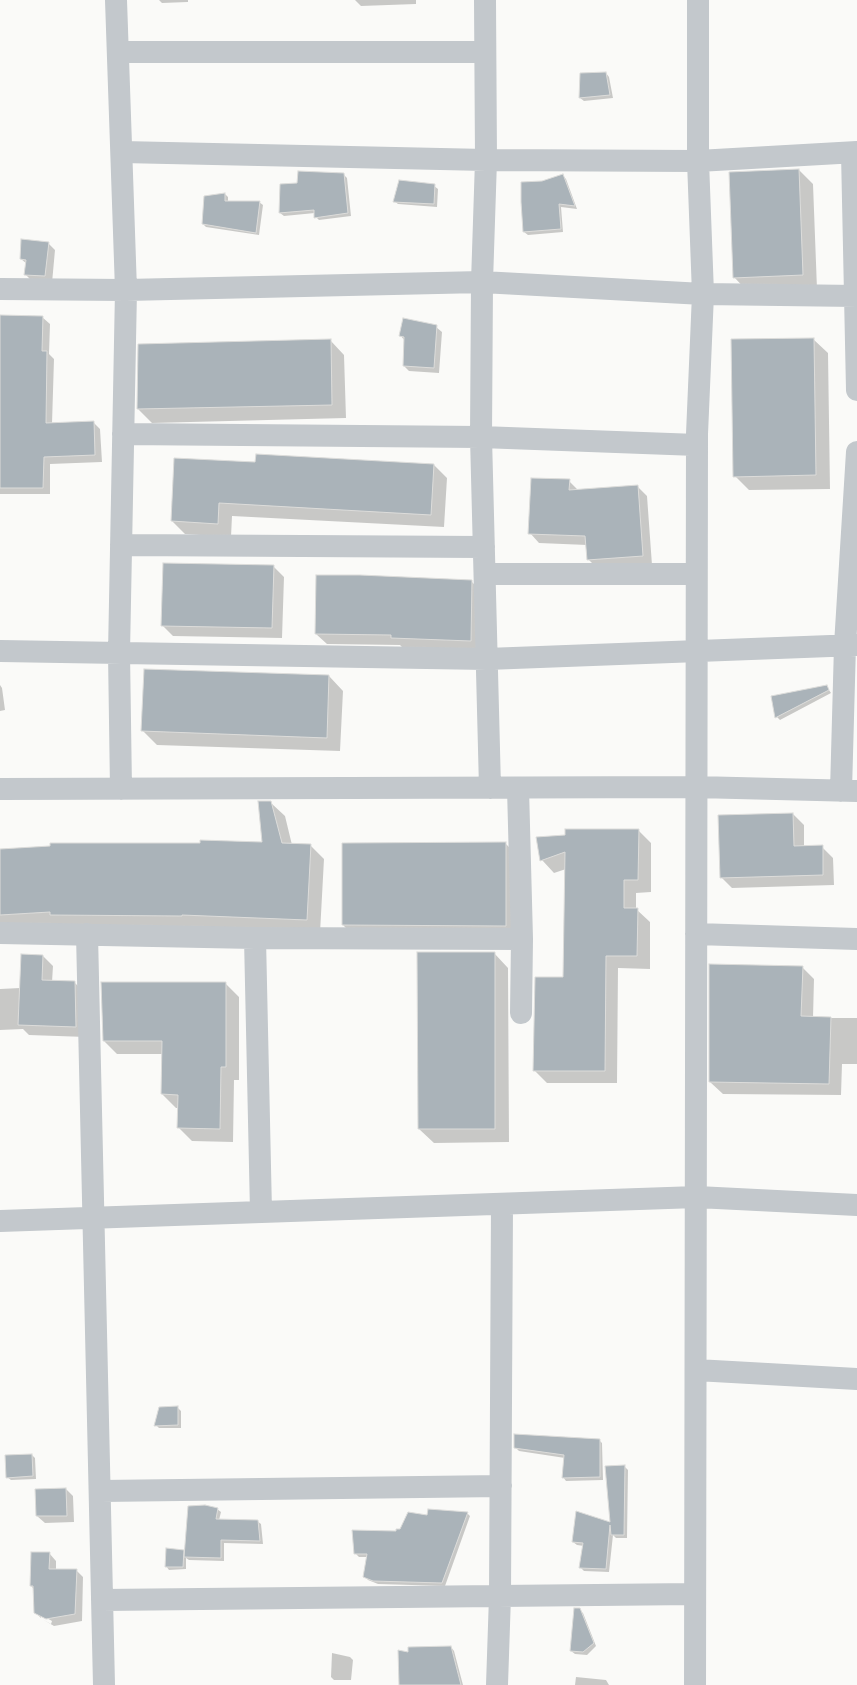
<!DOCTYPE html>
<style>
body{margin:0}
canvas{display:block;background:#fafaf8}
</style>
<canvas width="857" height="1685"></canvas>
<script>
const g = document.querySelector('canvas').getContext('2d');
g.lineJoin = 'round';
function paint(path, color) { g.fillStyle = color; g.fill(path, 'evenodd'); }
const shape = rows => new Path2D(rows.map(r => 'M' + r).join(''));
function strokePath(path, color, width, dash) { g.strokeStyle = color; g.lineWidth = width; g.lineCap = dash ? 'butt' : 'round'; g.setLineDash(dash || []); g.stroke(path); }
const shadow = shape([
 [159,0,188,0,188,2,162,3],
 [355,0,416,0,416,4,361,6],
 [606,73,609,77,613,98,584,101,580,98,581,74],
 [799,170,813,184,817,289,748,292,734,277],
 [343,174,347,178,351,216,319,220,316,217,315,213,284,216,280,213,281,185,298,184],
 [562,175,566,179,577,209,561,207,563,232,528,235,524,232,542,183],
 [434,186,438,189,437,207,398,204,394,201],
 [225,194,228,197,228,202,259,202,263,205,259,235,206,227,203,224],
 [48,243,55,250,52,283,33,282,26,275,27,264,21,259],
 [0,316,42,317,50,324,49,354,54,359,52,424,93,422,100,429,102,462,50,464,50,494,0,494],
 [436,327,442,332,439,373,409,371,404,366,405,341,400,335],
 [813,339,828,353,830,489,749,490,735,476],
 [330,340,344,355,346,418,152,423,138,409],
 [256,464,434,465,447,478,444,527,232,516,231,537,185,534,172,521],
 [569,481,579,491,638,487,647,496,652,565,598,569,588,559,587,545,539,543,530,533],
 [273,566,284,577,282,638,173,636,162,625],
 [471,581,482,592,481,651,403,648,400,645,327,644,316,634],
 [329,676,343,691,340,751,157,745,142,730],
 [0,685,2,688,5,710,0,711],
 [827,687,831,693,780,720,777,717],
 [271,803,285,816,292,845,310,845,324,859,320,933,0,929,0,850,52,847,264,844],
 [793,814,804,825,804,847,822,847,833,858,834,885,732,888,721,877],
 [639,831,651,843,651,892,636,893,636,909,650,922,650,969,618,968,617,1083,547,1083,534,1070,565,978,566,869,554,873,542,860,537,838],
 [506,844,520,858,520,940,357,939,343,925],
 [494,953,508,968,509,1142,434,1143,419,1129],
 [43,956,53,966,52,982,74,982,85,993,86,1037,29,1035,23,1029,0,1030,0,989,20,988],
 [802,967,814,979,813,1018,857,1018,857,1064,842,1064,841,1095,723,1094,710,1082],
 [225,983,239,997,239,1080,234,1080,233,1142,192,1141,179,1128,179,1108,176,1108,162,1094,163,1054,117,1054,104,1041],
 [178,1408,181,1411,181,1428,159,1428,156,1425],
 [599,1440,602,1443,603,1480,566,1481,563,1477,565,1458,519,1451,515,1447],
 [32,1455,35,1458,36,1479,11,1480,7,1477],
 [624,1466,628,1470,627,1538,616,1538,613,1535,609,1572,584,1571,581,1568,584,1546,577,1545,573,1542,612,1524],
 [66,1489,73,1496,74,1522,45,1523,37,1516],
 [217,1509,221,1512,219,1520,257,1521,261,1524,263,1544,224,1543,224,1561,189,1560,186,1558,186,1569,169,1570,166,1566,183,1551,186,1554],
 [467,1513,470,1516,445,1586,378,1584,368,1580,365,1576,368,1557,359,1557,356,1554,427,1517],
 [49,1553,56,1561,56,1570,76,1570,83,1577,82,1621,54,1626,42,1619,51,1624,52,1621,41,1615,41,1618,36,1613,34,1589,31,1586],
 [579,1610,583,1613,596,1646,587,1655,575,1654,571,1651],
 [451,1647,454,1651,463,1685,401,1685,409,1653],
 [332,1653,350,1657,353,1660,351,1680,334,1680,331,1677],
 [576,1677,606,1680,609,1685,575,1685]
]);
const building = shape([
 [606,72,610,95,579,98,580,73,606,72],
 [799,169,803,275,733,278,729,172,799,169],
 [298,171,344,173,348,213,314,218,314,210,279,213,280,184,297,183,298,171],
 [563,174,575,206,559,204,561,229,523,232,521,202,521,182,542,181,563,174],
 [399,180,435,184,434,204,393,202,399,180],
 [225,193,225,201,260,201,256,233,202,224,204,196,225,193],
 [21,239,49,242,45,276,24,275,26,260,20,259,21,239],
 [0,315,43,316,42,351,47,351,46,423,94,421,95,455,44,457,43,488,0,488,0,315],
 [403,318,437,325,434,368,403,366,404,337,399,336,403,318],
 [814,338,816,475,733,477,731,339,814,338],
 [331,339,332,405,137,409,138,344,331,339],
 [256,454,434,464,431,515,219,503,218,524,171,521,174,458,255,462,256,454],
 [531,478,570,479,569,490,638,485,643,556,587,560,585,536,528,534,531,478],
 [163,563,274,565,272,628,161,626,163,563],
 [316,575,360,575,472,580,471,641,391,638,391,635,315,634,316,575],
 [144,669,329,675,327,738,141,731,144,669],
 [827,685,829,690,775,718,771,696,827,685],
 [258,801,271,801,282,843,311,844,307,920,182,915,182,916,50,915,50,912,0,915,0,849,50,846,50,843,200,843,200,840,262,842,258,801],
 [793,813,794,846,823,845,823,875,720,878,718,815,793,813],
 [565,829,639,829,638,880,624,880,624,908,638,908,637,956,606,956,605,1071,533,1071,535,977,563,977,565,852,540,861,536,837,565,835,565,829],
 [506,842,506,926,342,925,342,843,506,842],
 [417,952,495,952,495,1129,418,1129,417,952],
 [21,954,43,955,42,980,75,981,76,1027,18,1025,21,954],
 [709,964,803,966,801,1016,831,1017,829,1084,709,1082,709,964],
 [101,982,226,982,226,1067,221,1067,220,1129,177,1128,178,1095,161,1094,162,1041,103,1041,101,982],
 [178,1406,178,1425,154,1426,159,1407,178,1406],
 [514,1434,600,1439,600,1477,562,1478,564,1455,514,1448,514,1434],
 [32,1454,33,1476,6,1478,5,1455,32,1454],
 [625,1465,624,1535,611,1535,610,1525,606,1569,579,1568,583,1543,572,1542,576,1511,610,1522,605,1466,625,1465],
 [66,1488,67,1516,36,1516,35,1489,66,1488],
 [205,1505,218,1508,216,1519,258,1520,260,1541,221,1540,221,1558,184,1557,188,1506,205,1505],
 [428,1509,468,1512,442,1583,373,1581,363,1577,367,1554,354,1554,352,1530,396,1531,396,1529,400,1529,408,1512,427,1515,428,1509],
 [166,1548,184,1550,183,1567,165,1567,166,1548],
 [31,1552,50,1552,49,1569,77,1569,75,1614,46,1619,34,1613,33,1586,30,1586,31,1552],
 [574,1608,580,1608,594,1643,583,1652,570,1651,574,1608],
 [451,1646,461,1685,399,1685,398,1650,408,1652,408,1647,451,1646]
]);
const minor = shape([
 [116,0,126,290,119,653,121,789],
 [485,0,486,160,482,282,481,437,490,788],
 [118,52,485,52],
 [122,152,486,160,698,161,857,152],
 [852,153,857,390],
 [0,289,126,290,482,282,703,294,857,296],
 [123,434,481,437,697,445],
 [121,545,484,547],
 [485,574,696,574],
 [0,651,487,659,857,645],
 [518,788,522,939,521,1013],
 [0,789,696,787,857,791],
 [841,791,845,645,857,452],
 [0,933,255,938,522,939],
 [87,934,104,1685],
 [696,934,857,939],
 [255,938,261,1212],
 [0,1221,697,1197,857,1205],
 [696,1370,857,1379],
 [101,1491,501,1486],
 [102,1600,695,1594],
 [497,1685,500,1596,502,1205],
 [695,1685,697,434,703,294,698,161,698,0]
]);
paint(shadow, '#0003');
paint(building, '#aab3b9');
strokePath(building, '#dcdcda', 1);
strokePath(minor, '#c3c8cc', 22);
</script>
